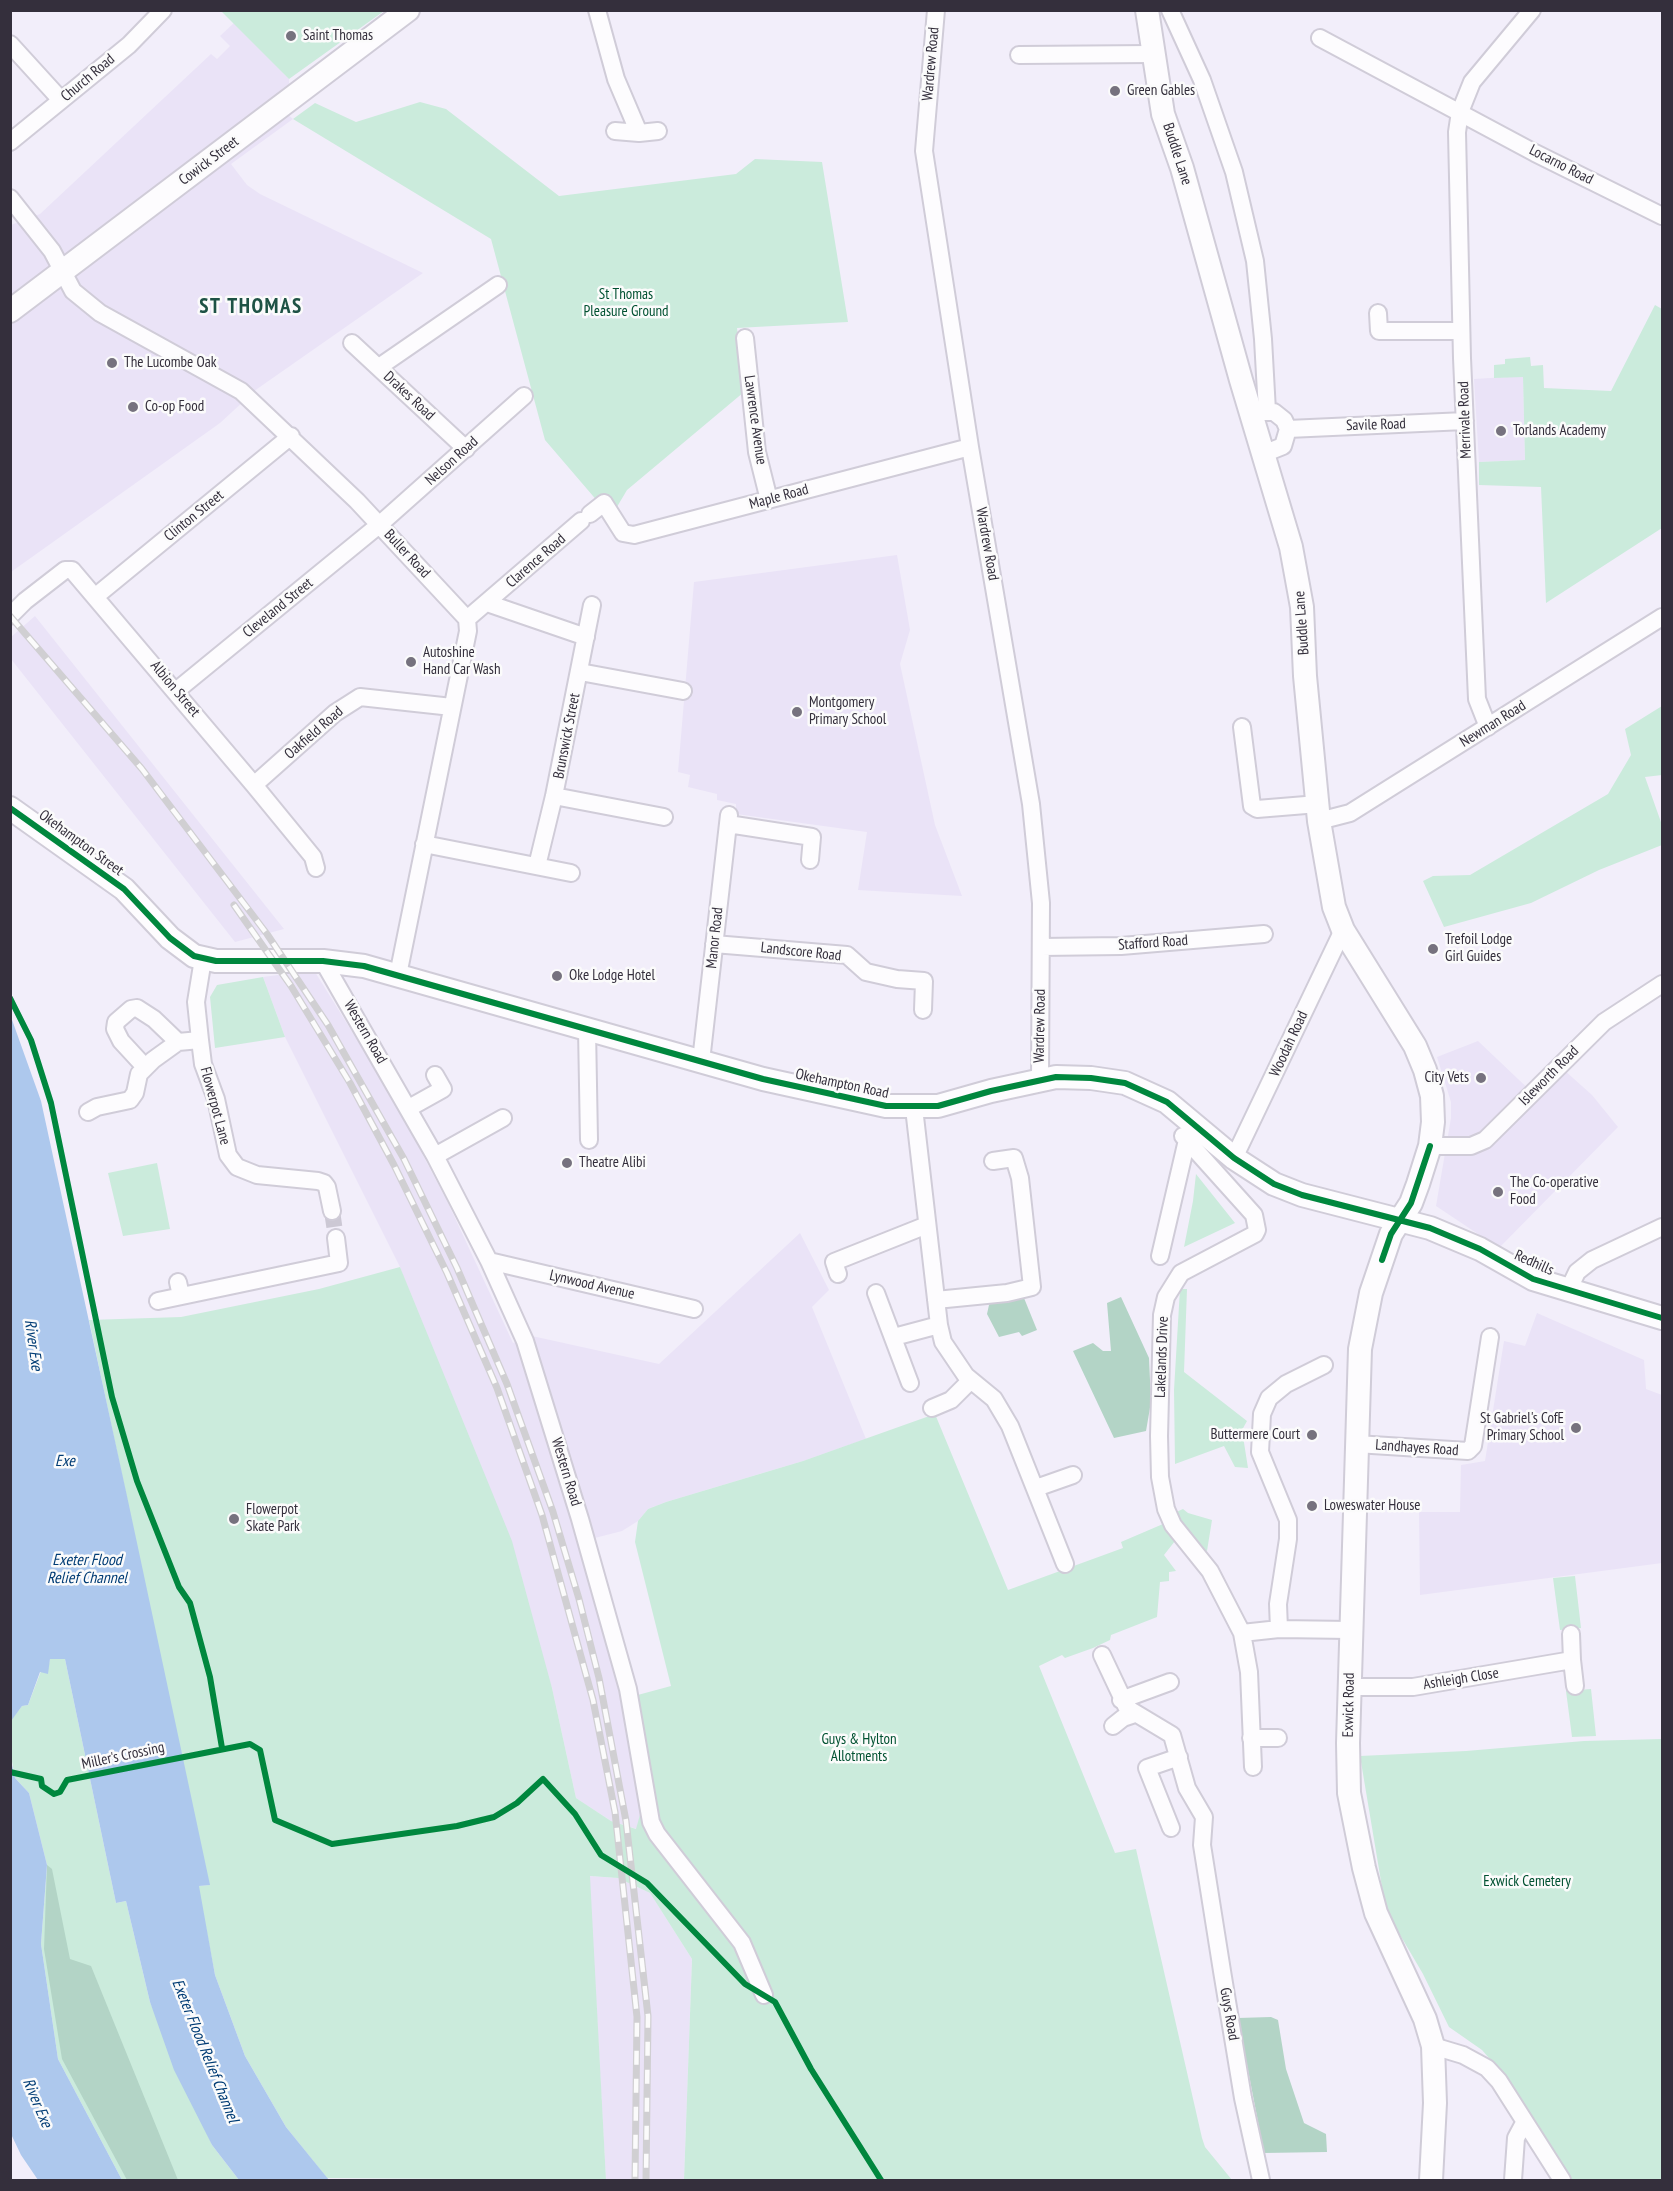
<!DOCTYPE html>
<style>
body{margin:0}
#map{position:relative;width:1673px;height:2191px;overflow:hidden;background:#f2eefa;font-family:"PT Sans Narrow",sans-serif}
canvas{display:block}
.frame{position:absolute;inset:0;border:12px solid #342f3c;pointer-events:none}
</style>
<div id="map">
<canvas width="1673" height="2191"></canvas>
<div class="frame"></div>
</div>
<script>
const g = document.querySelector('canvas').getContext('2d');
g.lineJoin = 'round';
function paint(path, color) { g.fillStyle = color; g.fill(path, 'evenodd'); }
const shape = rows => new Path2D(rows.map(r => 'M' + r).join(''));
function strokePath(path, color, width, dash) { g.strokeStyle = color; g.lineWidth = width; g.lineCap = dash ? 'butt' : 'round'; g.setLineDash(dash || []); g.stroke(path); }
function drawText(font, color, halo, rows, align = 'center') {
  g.font = font + ' "PT Sans Narrow",sans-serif'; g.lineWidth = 5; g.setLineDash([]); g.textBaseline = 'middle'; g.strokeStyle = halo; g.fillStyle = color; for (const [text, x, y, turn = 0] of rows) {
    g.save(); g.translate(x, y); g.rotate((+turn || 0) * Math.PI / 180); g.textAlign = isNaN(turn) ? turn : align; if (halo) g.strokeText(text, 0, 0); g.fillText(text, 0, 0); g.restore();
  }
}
const built = shape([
 [235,22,289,79,289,84,270,99,293,119,231,164,247,185,260,194,423,273,257,389,220,423,11,572,11,225,40,214,211,54,217,59,230,46,220,36],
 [1523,376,1525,460,1479,462,1474,379],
 [897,555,910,630,900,664,935,825,962,896,858,890,867,832,736,814,736,804,717,800,717,794,688,787,690,775,678,772,694,582],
 [35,616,284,929,235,942,11,659,11,637],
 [301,972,315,972,392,1096,448,1203,513,1343,532,1336,659,1364,800,1233,829,1290,812,1307,866,1439,803,1461,666,1502,648,1509,638,1521,622,1531,583,1541,618,1679,643,1804,637,1829,611,1821,576,1798,552,1688,400,1267,285,1037,263,977],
 [1478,1041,1537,1097,1564,1070,1592,1095,1618,1127,1499,1248,1436,1206,1451,1118,1451,1102,1437,1057],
 [1537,1313,1644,1360,1646,1389,1662,1395,1662,1563,1420,1595,1419,1512,1460,1512,1461,1465,1485,1461,1504,1341,1525,1346],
 [589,1876,618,1878,650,1893,692,1959,684,2180,606,2180]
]);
const green = shape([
 [221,11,384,11,289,79],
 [420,102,446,109,559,196,736,174,755,159,822,162,848,322,737,328,744,392,627,490,611,517,545,440,491,239,293,119,315,103,356,122],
 [1655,305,1662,309,1662,528,1546,603,1541,487,1479,485,1479,462,1525,460,1523,377,1494,378,1494,365,1505,364,1505,359,1530,357,1531,366,1543,365,1544,388,1611,391],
 [1662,706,1662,775,1645,777,1662,825,1662,845,1599,870,1531,903,1444,927,1423,881,1433,876,1470,875,1608,794,1631,755,1625,729],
 [263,977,285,1037,215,1048,210,997,217,985],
 [157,1163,170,1229,123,1236,108,1173],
 [1196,1174,1235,1223,1184,1247,1193,1201],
 [400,1267,512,1541,552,1688,576,1798,611,1821,636,1829,643,1804,634,1696,671,1686,635,1542,638,1521,648,1509,666,1502,803,1461,935,1414,1008,1590,1123,1548,1121,1542,1163,1524,1174,1513,1183,1509,1188,1513,1212,1520,1207,1551,1201,1549,1189,1533,1175,1541,1164,1555,1176,1571,1169,1572,1169,1581,1160,1582,1157,1617,1111,1635,1110,1640,1093,1648,1065,1658,1062,1655,1039,1666,1115,1853,1136,1849,1202,2138,1205,2147,1232,2180,684,2180,692,1959,650,1893,618,1878,590,1876,606,2180,327,2178,286,2127,245,2056,215,1975,198,1886,209,1885,89,1320,181,1317,319,1289],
 [1180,1289,1187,1289,1184,1372,1247,1421,1242,1430,1248,1468,1235,1467,1224,1446,1175,1464,1174,1390],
 [1575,1576,1581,1628,1560,1630,1553,1578],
 [50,1659,65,1659,116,1903,126,1901,150,2002,212,2145,239,2180,122,2180,58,2059,41,1944,47,1865,29,1793,15,1778,11,1756,10,1721,22,1706,28,1705,41,1671,47,1673],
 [1591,1689,1596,1736,1572,1737,1566,1691],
 [1662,1739,1662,2180,1570,2180,1508,2080,1482,2050,1449,2027,1423,1974,1386,1911,1360,1756,1466,1751,1584,1741]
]);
const forest = shape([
 [1121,1297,1149,1358,1151,1402,1146,1431,1114,1438,1073,1351,1093,1343,1103,1351,1111,1351,1107,1303],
 [1024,1298,1037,1330,1022,1336,1019,1332,999,1337,987,1314,989,1305,994,1299],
 [47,1865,52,1869,70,1959,91,1966,178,2180,127,2180,62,2059,44,1949],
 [1271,2017,1278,2020,1286,2069,1304,2123,1326,2134,1327,2152,1264,2153,1238,2018]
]);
const water = shape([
 [11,1017,41,1101,127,1496,210,1885,199,1886,215,1975,245,2056,286,2127,329,2180,239,2180,212,2145,174,2070,150,2002,126,1901,116,1903,65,1659,50,1659,48,1674,40,1672,28,1705,22,1706,11,1721],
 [10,1756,15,1778,29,1793,47,1865,41,1944,58,2059,122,2180,38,2180,21,2155,11,2134]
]);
const streetTunnel = shape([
 [332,1211,336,1238]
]);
const street = shape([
 [597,10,616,79,639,133,658,131],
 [936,10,924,151,970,447,1031,804,1041,903,1040,1079],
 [1170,10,1202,80,1234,172,1255,261,1263,339,1267,411],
 [1320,38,1535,153,1662,216],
 [10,44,61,100],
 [1019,55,1152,54],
 [615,131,639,133],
 [10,142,129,45,163,10],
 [10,198,52,251,73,291,100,313,241,391,357,501,467,619,468,631,398,975],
 [1378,313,1379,331,1461,331],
 [745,338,757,452,769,500],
 [352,343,466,449],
 [379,367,498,285],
 [1257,412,1274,412,1284,420,1288,429,1283,446,1263,454],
 [1288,429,1465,421],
 [590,514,604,503,623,533,634,535,970,447],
 [96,596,291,436],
 [487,603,586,637],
 [10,616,25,601,65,570,72,570,254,785,313,857,316,868],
 [467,619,581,521],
 [580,672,683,691],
 [176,691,379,525,524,396],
 [1242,727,1252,806,1257,809,1318,804],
 [1488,727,1477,699,1462,358,1457,132,1460,112,1472,82,1532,10],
 [254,785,335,713,360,697,452,707],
 [554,796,664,817],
 [1319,821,1350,813,1662,617],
 [728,824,812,837,810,860],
 [424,844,571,873],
 [537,866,554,796,592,605],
 [714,944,847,955,866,972,897,979,924,981,923,1010],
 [1041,947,1121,946,1264,934],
 [203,959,196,1002,200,1040,203,1064,216,1099,228,1155,237,1167,257,1175,318,1181,324,1183,327,1187,332,1211],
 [323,961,435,1156,489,1261,525,1341,580,1519,628,1689,651,1822,657,1834,742,1943,764,1995],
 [587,1029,589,1140],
 [701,1061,729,815],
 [145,1067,121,1041,115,1029,116,1022,131,1009,137,1008,154,1019,178,1042],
 [409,1108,443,1089,435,1075],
 [914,1108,939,1325,943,1342,966,1376,994,1399,1010,1426,1065,1564],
 [88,1112,97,1107,130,1100,135,1093,139,1074,153,1060,178,1042,200,1040],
 [1183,1136,1254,1215,1257,1230,1255,1234,1181,1273,1166,1297,1162,1315,1159,1436,1160,1477,1166,1509,1173,1525,1210,1571,1242,1633,1279,1629,1350,1630],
 [1430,1146,1471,1146,1485,1140,1604,1022,1662,984],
 [435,1156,503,1118],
 [1234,1158,1343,930],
 [1160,1256,1187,1140],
 [489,1261,694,1309],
 [838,1274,834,1262,927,1225],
 [178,1282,181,1296],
 [1568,1291,1577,1272,1592,1260,1662,1227],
 [876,1293,910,1383],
 [936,1300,1007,1293,1032,1287,1020,1178,1014,1158,993,1161],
 [158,1301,339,1263,336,1238],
 [894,1337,939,1325],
 [932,1408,951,1400,971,1380],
 [1356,1444,1468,1451,1473,1446,1490,1337],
 [1036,1488,1073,1475],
 [1279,1629,1278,1604,1288,1539,1288,1520,1260,1452,1262,1414,1269,1398,1286,1384,1324,1365],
 [1242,1633,1249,1672,1253,1767],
 [1571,1634,1572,1660],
 [1102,1655,1127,1708,1172,1735,1187,1788,1204,1817,1202,1845,1222,1971,1243,2098,1261,2180],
 [1350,1687,1413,1687,1572,1660,1575,1686],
 [1121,1700,1170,1682],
 [1113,1726,1123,1718,1135,1714],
 [1251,1738,1278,1738],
 [1171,1828,1147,1768,1179,1757],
 [1433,2046,1463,2055,1487,2068,1499,2081,1562,2180],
 [1513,2180,1516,2138,1524,2123]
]);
const secondary = shape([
 [1147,10,1163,114,1182,168,1241,380,1291,547,1302,607,1305,676,1319,821,1334,907,1343,930,1415,1046,1425,1070,1432,1096,1433,1122,1430,1146,1418,1184,1411,1203,1391,1234,1371,1293,1360,1349,1348,1743,1349,1793,1364,1868,1376,1913,1425,2019,1433,2046,1435,2103,1431,2180],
 [10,311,408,10],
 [10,808,124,889,170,938,194,956,216,961,323,961,364,966,763,1079,886,1106,938,1106,991,1091,1056,1077,1091,1078,1125,1083,1167,1102,1234,1158,1274,1184,1302,1195,1430,1228,1480,1249,1533,1279,1662,1318]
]);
const rail = shape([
 [10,616,142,769,267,934,328,1025,404,1159,457,1268,507,1384,553,1512,579,1599,599,1678,626,1821,648,2016,646,2180],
 [234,905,291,986,350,1083,394,1165,447,1273,497,1388,542,1515,593,1700,615,1812,637,2017,635,2180]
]);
const cycleway = shape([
 [10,808,124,889,170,938,194,956,216,961,323,961,364,966,763,1079,886,1106,938,1106,991,1091,1056,1077,1091,1078,1125,1083,1167,1102,1234,1158,1274,1184,1302,1195,1430,1228,1480,1249,1533,1279,1662,1318],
 [10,998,31,1040,51,1103,112,1397,137,1481,179,1587,190,1603,210,1677,222,1748],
 [1382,1260,1391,1234,1411,1203,1430,1146],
 [10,1772,41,1779,42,1786,54,1794,60,1792,67,1780,250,1744,260,1750,275,1820,332,1844,457,1826,494,1817,517,1803,543,1779,575,1814,601,1855,647,1883,745,1984,775,2002,811,2069,881,2180]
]);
const markers = [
 [291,36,6,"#76727e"],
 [1115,91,6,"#76727e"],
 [112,363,6,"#76727e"],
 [133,407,6,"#76727e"],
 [1501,431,6,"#76727e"],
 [411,662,6,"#76727e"],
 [797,712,6,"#76727e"],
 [1433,949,6,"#76727e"],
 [557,976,6,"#76727e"],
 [1481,1078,6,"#76727e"],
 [567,1163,6,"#76727e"],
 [1498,1192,6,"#76727e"],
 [1576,1428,6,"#76727e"],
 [1312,1435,6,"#76727e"],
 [1312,1506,6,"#76727e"],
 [234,1519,6,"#76727e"]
];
const poiNames = [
 ["Saint Thomas",303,36],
 ["Green Gables",1127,91],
 ["The Lucombe Oak",124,363],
 ["Co-op Food",145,407],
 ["Torlands Academy",1513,431],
 ["Autoshine",423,653],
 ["Hand Car Wash",423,670],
 ["Montgomery",809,703],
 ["Primary School",809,720],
 ["Trefoil Lodge",1445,940],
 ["Girl Guides",1445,957],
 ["Oke Lodge Hotel",569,976],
 ["City Vets",1469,1078,"right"],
 ["Theatre Alibi",579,1163],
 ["The Co-operative",1510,1183],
 ["Food",1510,1200],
 ["St Gabriel's CofE",1564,1419,"right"],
 ["Primary School",1564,1436,"right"],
 ["Buttermere Court",1300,1435,"right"],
 ["Loweswater House",1324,1506],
 ["Flowerpot",246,1510],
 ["Skate Park",246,1527]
];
const streetNames = [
 ["Wardrew Road",931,64,-85],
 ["Church Road",88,78,-40],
 ["Buddle Lane",1177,154,72],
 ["Cowick Street",209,161,-37],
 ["Locarno Road",1561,165,27],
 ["Drakes Road",409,396,43],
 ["Lawrence Avenue",755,420,82],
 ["Merrivale Road",1465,420,-92],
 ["Savile Road",1376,425,-2],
 ["Nelson Road",452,461,-42],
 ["Maple Road",779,497,-15],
 ["Clinton Street",194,516,-39],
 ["Wardrew Road",987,544,80],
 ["Buller Road",407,554,47],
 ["Clarence Road",536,561,-41],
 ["Cleveland Street",278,608,-39],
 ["Buddle Lane",1302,623,-94],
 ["Albion Street",175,689,50],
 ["Newman Road",1493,724,-32],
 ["Oakfield Road",314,733,-41],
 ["Brunswick Street",567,736,-79],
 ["Okehampton Street",81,843,36],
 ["Manor Road",715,938,-84],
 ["Stafford Road",1153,943,-4],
 ["Landscore Road",801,952,6],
 ["Wardrew Road",1040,1026,-89],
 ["Western Road",365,1032,60],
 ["Woodah Road",1289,1044,-65],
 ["Isleworth Road",1549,1076,-45],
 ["Okehampton Road",842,1084,12],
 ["Flowerpot Lane",215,1106,75],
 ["Redhills",1534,1263,24],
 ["Lynwood Avenue",592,1285,13],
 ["Lakelands Drive",1162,1357,-88],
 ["Landhayes Road",1417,1448,4],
 ["Western Road",566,1472,73],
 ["Ashleigh Close",1461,1679,-9],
 ["Exwick Road",1349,1705,-89],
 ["Miller's Crossing",123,1756,-12],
 ["Guys Road",1229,2014,80]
];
const parkNames = [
 ["St Thomas",626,295],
 ["Pleasure Ground",626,312],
 ["Guys & Hylton",859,1740],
 ["Allotments",859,1757],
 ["Exwick Cemetery",1527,1882]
];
const waterNames = [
 ["River Exe",33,1345,82],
 ["Exe",65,1461],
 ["Exeter Flood",87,1560],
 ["Relief Channel",87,1578],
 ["Exeter Flood Relief Channel",205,2051,68],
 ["River Exe",37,2103,67]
];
const districtNames = [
 ["ST THOMAS",251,307]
];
paint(built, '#eae3f7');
paint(green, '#cbebdc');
paint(forest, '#b3d4c6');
paint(water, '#adc8ed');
strokePath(streetTunnel, '#ccc8d4', 16, [16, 8]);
strokePath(street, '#d0ccd8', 20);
strokePath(secondary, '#d0ccd8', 26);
strokePath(street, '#fdfcfe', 16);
strokePath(secondary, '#fdfcfe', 22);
strokePath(rail, '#d0cfd2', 7);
strokePath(rail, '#fbfbfb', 4.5, [14]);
strokePath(cycleway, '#00873e', 6);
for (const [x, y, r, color] of markers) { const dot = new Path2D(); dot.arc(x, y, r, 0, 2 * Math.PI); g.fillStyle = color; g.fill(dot); strokePath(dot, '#fbfbfb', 2); }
drawText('15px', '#342f3c', '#fbfbfb', poiNames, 'left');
drawText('15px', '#342f3c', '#fbfbfb', streetNames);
drawText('15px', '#005131', '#fbfbfb', parkNames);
drawText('italic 16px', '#003c75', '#fbfbfb', waterNames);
g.letterSpacing = '1.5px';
drawText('bold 21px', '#1e5245', '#fbfbfb', districtNames);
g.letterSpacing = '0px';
</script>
